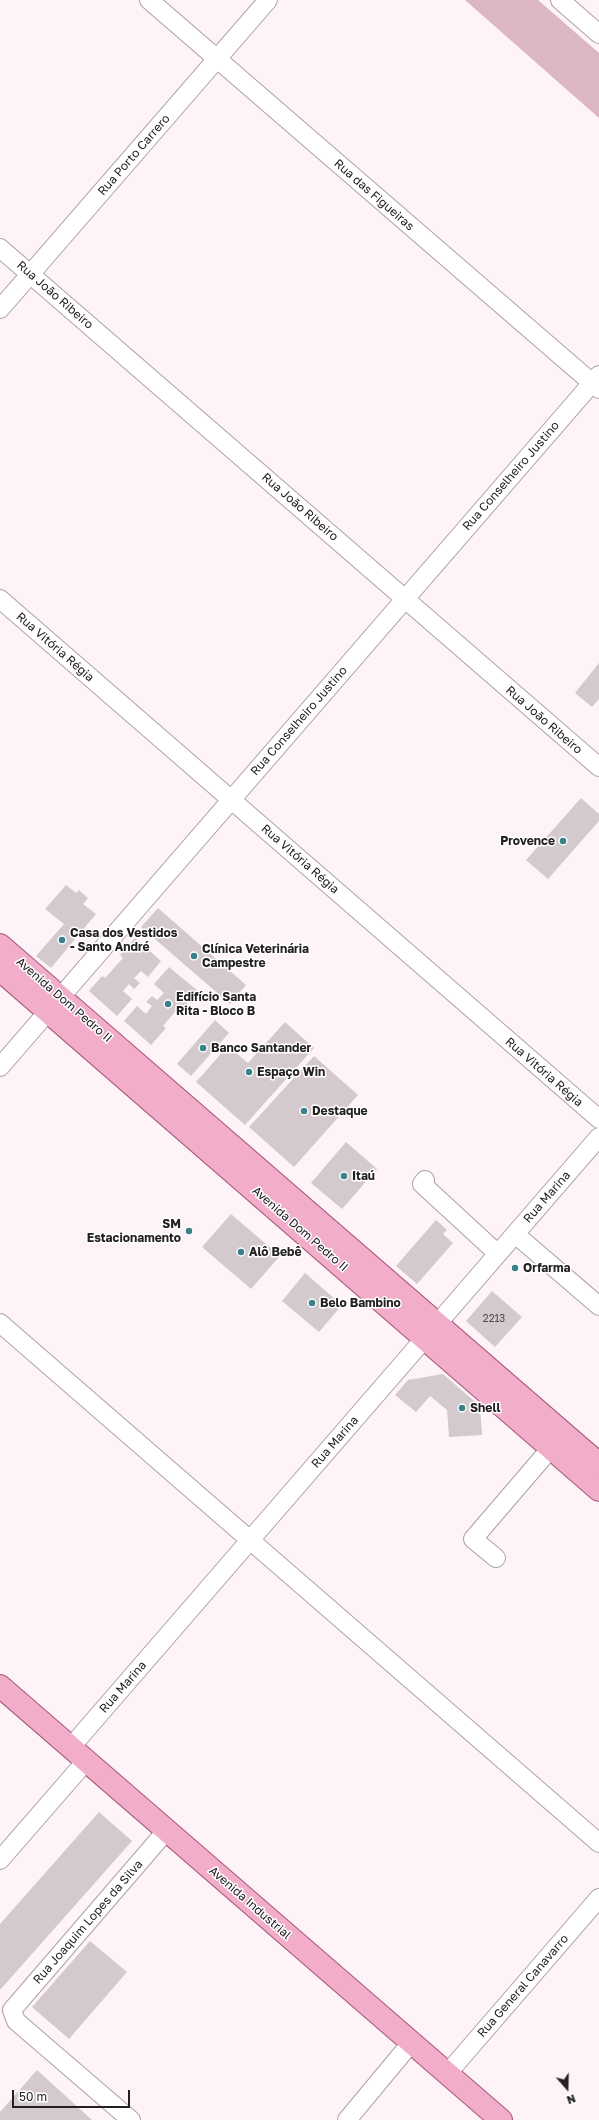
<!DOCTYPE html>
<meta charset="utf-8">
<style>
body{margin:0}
#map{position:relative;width:599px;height:2120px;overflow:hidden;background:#fef3f6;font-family:"Golos Text",sans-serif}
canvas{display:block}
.north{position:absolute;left:547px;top:2068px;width:40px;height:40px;-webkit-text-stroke:3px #fff;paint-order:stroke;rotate:160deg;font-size:11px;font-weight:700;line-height:16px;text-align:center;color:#242021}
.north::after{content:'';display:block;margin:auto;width:14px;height:18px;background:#242021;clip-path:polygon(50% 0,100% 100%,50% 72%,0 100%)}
.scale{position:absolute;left:12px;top:2090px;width:118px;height:18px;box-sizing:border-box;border:2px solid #242021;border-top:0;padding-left:5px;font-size:12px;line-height:14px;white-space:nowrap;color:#242021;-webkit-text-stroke:3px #fff;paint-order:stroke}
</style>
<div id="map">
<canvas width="599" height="2120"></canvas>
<div class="north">N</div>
<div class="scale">50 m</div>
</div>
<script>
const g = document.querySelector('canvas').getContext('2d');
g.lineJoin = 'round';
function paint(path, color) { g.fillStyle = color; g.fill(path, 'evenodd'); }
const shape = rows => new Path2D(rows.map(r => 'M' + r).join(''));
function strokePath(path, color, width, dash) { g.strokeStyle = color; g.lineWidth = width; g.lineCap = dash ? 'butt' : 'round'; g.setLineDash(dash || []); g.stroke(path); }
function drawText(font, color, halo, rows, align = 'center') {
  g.font = font + ' "Golos Text",sans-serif'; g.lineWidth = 3; g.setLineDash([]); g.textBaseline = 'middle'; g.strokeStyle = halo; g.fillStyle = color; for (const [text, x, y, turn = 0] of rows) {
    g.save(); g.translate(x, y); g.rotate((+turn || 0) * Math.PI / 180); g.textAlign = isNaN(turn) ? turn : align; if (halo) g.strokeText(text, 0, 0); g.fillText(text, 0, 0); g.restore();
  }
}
const green = shape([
 [465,0,538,0,599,53,599,118]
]);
const building = shape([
 [599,663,599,699,592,707,575,693],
 [581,798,599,814,599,821,548,879,526,860],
 [66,885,76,893,79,890,88,898,83,904,96,914,51,968,36,956,64,924,45,909],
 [158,908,246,985,230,1004,141,927],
 [135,938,161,961,148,977,141,971,134,978,140,983,134,989,129,984,123,991,132,999,117,1016,89,991,102,976,105,978,123,958,120,955],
 [169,967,198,991,183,1009,180,1006,163,1026,166,1028,151,1045,124,1021,137,1006,146,1014,152,1006,146,1002,152,996,157,1000,164,993,154,984],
 [215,1020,229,1033,191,1076,177,1064],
 [285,1022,314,1048,245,1125,196,1082,228,1046,248,1063],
 [314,1056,358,1095,294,1167,249,1127],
 [346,1142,377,1169,342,1209,311,1183],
 [231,1214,280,1256,251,1289,202,1247],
 [436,1220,447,1230,443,1234,453,1243,417,1284,396,1266],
 [305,1273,342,1305,319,1332,282,1301],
 [492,1291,522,1317,495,1347,466,1321],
 [443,1374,480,1406,482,1435,449,1437,447,1410,430,1396,416,1412,395,1395,408,1380],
 [99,1812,132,1841,0,1990,0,1924],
 [90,1941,127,1972,69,2039,32,2007],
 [37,2070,92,2120,0,2120,0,2112]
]);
const minor = shape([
 [149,0,599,389],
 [560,0,599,34],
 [0,248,599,767],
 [0,309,268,0],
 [0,599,599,1119],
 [0,1067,599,375],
 [425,1180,422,1184,498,1254],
 [515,1234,599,1306],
 [0,1323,599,1843],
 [496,1558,473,1539,551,1448],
 [71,1747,599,1137],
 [0,1860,86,1761],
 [447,2074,599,1898],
 [131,2120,16,2021,12,2010,167,1830],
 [347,2120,411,2043]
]);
const major = shape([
 [0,945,599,1464],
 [0,970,599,1490],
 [0,1686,501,2120]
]);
const markers = [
 [563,841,4,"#3a818a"],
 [62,940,4,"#3a818a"],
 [194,956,4,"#3a818a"],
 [168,1004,4,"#3a818a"],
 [203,1048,4,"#3a818a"],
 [249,1072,4,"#3a818a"],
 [304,1111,4,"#3a818a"],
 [344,1176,4,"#3a818a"],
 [189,1231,4,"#3a818a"],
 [241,1252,4,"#3a818a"],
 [515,1268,4,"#3a818a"],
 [312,1303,4,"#3a818a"],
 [462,1408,4,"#3a818a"]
];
const numberNames = [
 ["2213",494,1319]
];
const streetNames = [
 ["Rua Porto Carrero",134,155,-49],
 ["Rua das Figueiras",374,195,41],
 ["Rua João Ribeiro",55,295,41],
 ["Rua Conselheiro Justino",511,476,-49],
 ["Rua João Ribeiro",300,507,41],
 ["Rua Vitória Régia",55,647,41],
 ["Rua João Ribeiro",544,720,41],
 ["Rua Conselheiro Justino",299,721,-49],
 ["Rua Vitória Régia",300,859,41],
 ["Avenida Dom Pedro II",64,1000,41],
 ["Rua Vitória Régia",544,1072,41],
 ["Rua Marina",547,1197,-49],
 ["Avenida Dom Pedro II",300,1229,41],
 ["Rua Marina",335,1442,-49],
 ["Rua Marina",123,1687,-49],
 ["Avenida Industrial",250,1903,41],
 ["Rua Joaquim Lopes da Silva",88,1922,-49],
 ["Rua General Canavarro",523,1986,-49]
];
const poiNames = [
 ["Provence",555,841,"right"],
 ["Casa dos Vestidos",70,933],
 ["- Santo André",70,947],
 ["Clínica Veterinária",202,949],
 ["Campestre",202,963],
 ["Edifício Santa",176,997],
 ["Rita - Bloco B",176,1011],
 ["Banco Santander",211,1048],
 ["Espaço Win",257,1072],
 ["Destaque",312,1111],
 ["Itaú",352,1176],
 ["SM",181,1224,"right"],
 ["Estacionamento",181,1238,"right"],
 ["Alô Bebê",249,1252],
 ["Orfarma",523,1268],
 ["Belo Bambino",320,1303],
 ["Shell",470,1408]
];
paint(green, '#dcb7c3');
paint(building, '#d4c9cd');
strokePath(minor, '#aca1a5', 20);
strokePath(major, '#a55877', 24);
strokePath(minor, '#fff', 18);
strokePath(major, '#f2adca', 22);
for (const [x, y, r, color] of markers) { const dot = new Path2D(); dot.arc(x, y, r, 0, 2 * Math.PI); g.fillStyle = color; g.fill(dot); strokePath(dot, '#fff', 1.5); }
drawText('10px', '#504a4c', null, numberNames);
drawText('12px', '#242021', '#fff', streetNames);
drawText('bold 12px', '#242021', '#fff', poiNames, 'left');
</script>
